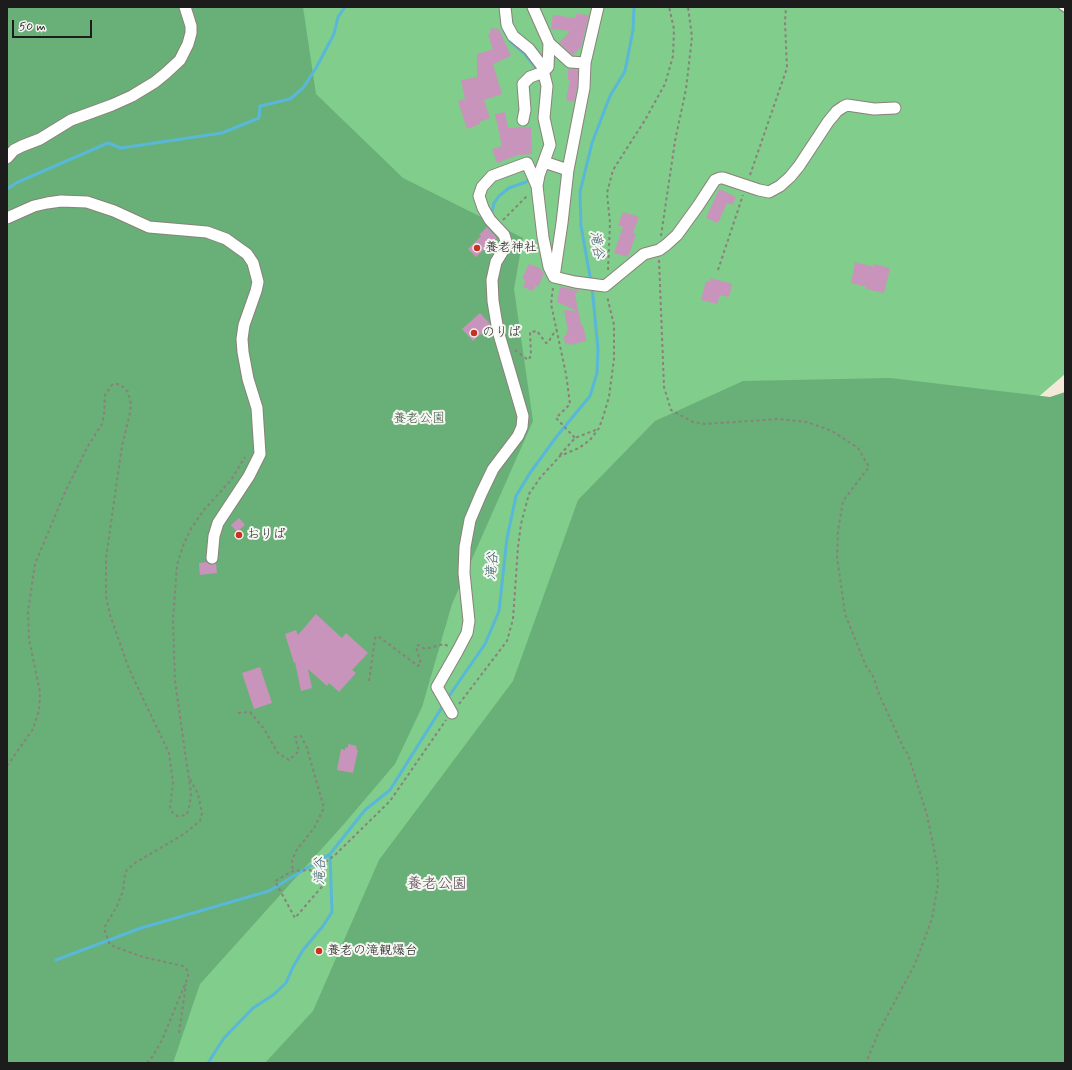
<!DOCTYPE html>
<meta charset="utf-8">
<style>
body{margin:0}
#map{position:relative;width:1072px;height:1070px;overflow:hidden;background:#f4e9d8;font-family:Mynerve,sans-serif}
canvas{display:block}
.frame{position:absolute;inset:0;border:8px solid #1c1c1c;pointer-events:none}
.scale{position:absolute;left:12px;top:20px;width:80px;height:18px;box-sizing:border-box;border:2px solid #1c1c1c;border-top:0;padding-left:5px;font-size:12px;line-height:14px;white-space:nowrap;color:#1c1c1c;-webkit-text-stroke:3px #f6f6f2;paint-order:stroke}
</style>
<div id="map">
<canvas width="1072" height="1070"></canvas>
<div class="frame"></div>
<div class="scale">50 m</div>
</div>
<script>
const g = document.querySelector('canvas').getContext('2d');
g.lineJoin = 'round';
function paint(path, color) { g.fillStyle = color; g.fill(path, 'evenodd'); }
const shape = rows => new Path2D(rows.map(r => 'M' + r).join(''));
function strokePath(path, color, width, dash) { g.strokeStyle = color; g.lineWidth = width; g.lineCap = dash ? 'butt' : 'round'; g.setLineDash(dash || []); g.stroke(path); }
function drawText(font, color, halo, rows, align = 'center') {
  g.font = font + ' Mynerve,"Klee One",sans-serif'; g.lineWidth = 4; g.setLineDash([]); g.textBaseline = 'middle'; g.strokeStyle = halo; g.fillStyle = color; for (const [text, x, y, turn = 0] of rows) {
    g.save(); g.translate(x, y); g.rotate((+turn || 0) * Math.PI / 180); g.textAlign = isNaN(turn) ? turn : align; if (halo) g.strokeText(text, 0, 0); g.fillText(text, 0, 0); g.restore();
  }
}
const green = shape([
 [7,7,1065,7,1065,374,810,594,543,1063,51,1063]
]);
const forest = shape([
 [7,7,303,7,316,94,403,178,523,238,514,289,533,421,452,604,422,707,395,764,344,824,200,984,173,1063,7,1063],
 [890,378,1050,397,1065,392,1065,1063,265,1063,313,1011,379,860,513,681,578,500,655,421,743,381]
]);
const stream = shape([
 [501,15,504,31,510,41,525,54,536,68,538,72],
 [7,189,18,182,108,143,121,148,222,133,259,118,260,106,290,99,303,88,316,68,334,34,338,17,345,7],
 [492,212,494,203,499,196,509,188,526,182,531,177],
 [591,282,581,226,580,192,592,143,610,96,625,71,633,30,634,7],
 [447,699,485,644,499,611,507,538,516,496,530,473,557,436,590,396,597,373,598,349,592,287],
 [56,960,141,928,269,891,330,854],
 [208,1063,224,1038,253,1008,273,995,286,983,293,967,303,950,323,926,332,912,330,854,365,810,390,790,444,704]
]);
const building = shape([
 [576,14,589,15,581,47,573,55,559,43,570,31,551,29,553,15,575,18],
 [491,28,499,29,511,56,493,64,502,94,484,100,490,118,479,122,480,124,467,129,458,101,465,99,461,80,477,77,477,54,493,49,488,35,490,34],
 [568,69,578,70,577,87,574,102,566,100,570,80,568,80],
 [505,112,508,128,531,127,532,154,518,155,497,163,492,149,502,146,495,114],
 [719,189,736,197,732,205,727,203,718,223,706,218],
 [623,212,639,217,633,233,636,234,628,257,614,253,623,227,618,225],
 [487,227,497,238,476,257,468,249,481,236,479,235],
 [855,262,874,267,874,264,890,268,884,293,866,289,867,287,851,283],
 [529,264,542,269,541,271,544,273,538,287,536,285,533,291,523,287,526,280,522,278],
 [711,278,732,284,729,297,720,295,717,304,701,300,706,281,710,282],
 [560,287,579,290,575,294,581,325,582,325,584,329,586,341,569,345,569,343,565,344,564,336,567,335,566,331,568,331,564,310,577,311,557,302],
 [480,313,490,324,490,326,473,341,462,329],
 [239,518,245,525,237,532,231,525],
 [207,562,211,565,216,563,217,573,200,575,199,563],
 [316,614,342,638,346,633,368,653,352,670,356,673,339,692,329,683,327,686,308,669,312,688,301,691,295,662,294,663,285,634,296,630,298,635],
 [260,667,272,703,254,709,242,673],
 [348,744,357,746,356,749,358,750,353,773,337,770,341,749,345,750,346,747,348,748]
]);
const path = shape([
 [750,175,787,68,785,22,786,7],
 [503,220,528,195],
 [661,236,675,141,686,89,692,37,688,7],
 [659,260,664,387,671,410,693,422,705,424,779,419,807,422,832,431,858,448,869,467,843,501,838,531,837,556,845,614,866,666,873,676,879,694,904,749,908,754,927,815,937,864,938,884,932,919,915,964,879,1031,866,1063],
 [608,270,610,223,607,193,613,170,645,120,665,84,673,56,674,29,669,7],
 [718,270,743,195],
 [553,288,551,304,566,374,570,404,556,418,575,438],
 [515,350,528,360,531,356,530,332,537,331,546,343,549,342,551,337,557,329],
 [560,455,575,438,598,429],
 [369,681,375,638,378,636,418,666,421,664,416,647,418,645,425,649,444,644,448,646],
 [459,704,507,641,513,619,518,547,521,524,529,494,540,478,560,456,579,448,590,440,599,428,603,417,609,397,614,359,614,325,607,296],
 [238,713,250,712,264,729,278,753,289,760,299,751,295,737,301,736,307,748,324,808,314,828,296,851,292,861,293,871],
 [7,766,33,729,39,711,40,692,29,639,28,611,35,564,65,492,88,446,102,424,104,415,105,395,112,385,117,384,121,385,128,392,131,404,130,413,122,446,106,558,106,596,110,615,129,669,169,753,173,783,170,807,172,812,177,816,186,815,189,809,191,794,175,681,173,621,177,565,184,543,191,529,203,511,231,480,245,457],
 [325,883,310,870,293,871,275,881,295,918,325,883,323,864,336,854,390,801,446,720],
 [179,1033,186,984],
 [147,1063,153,1056,162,1040,188,977,188,971,183,966,143,957,110,945,104,928,117,906,123,891,125,873,127,870,135,863,184,834,200,821,202,813,198,794,190,779]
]);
const service = shape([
 [1062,7,1065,9]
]);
const minor = shape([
 [505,7,507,25,513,36,529,49,542,66,547,86,544,118,550,145,539,175,537,186,543,237,549,267,554,277,575,282,605,286,644,254,659,250,666,245,677,235,698,206,715,180,720,178,723,178,759,190,769,192,780,186,790,177,799,166,828,122,837,111,843,107,847,105,874,109,895,108],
 [549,43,570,62,585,63],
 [523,120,525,110,523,84,530,77,541,73,548,67,549,43,533,7],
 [7,158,14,150,22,146,40,139,71,120,112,105,132,96,155,82,166,73,180,60,188,44,191,33,191,26,185,7],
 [544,162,568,170],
 [7,218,34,206,47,203,61,201,87,202,114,211,149,227,207,232,226,239,247,254,253,263,258,282,256,291,244,325,242,339,243,352,248,379,257,408,260,454,249,476,218,523,214,536,212,558],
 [554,277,562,223,568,170,584,88,585,63,598,7],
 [452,713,437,687,457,652,467,633,469,621,464,573,465,547,470,520,481,494,493,469,518,436,522,427,523,416,498,331,493,301,492,280,496,262,504,249,506,241,504,235,490,220,483,208,479,196,482,187,492,176,527,163,537,186]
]);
const markers = [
 [477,248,4,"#c8321e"],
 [474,333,4,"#c8321e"],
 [239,535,4,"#c8321e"],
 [319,951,4,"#c8321e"]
];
const poiNames = [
 ["養老神社",485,248],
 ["のりば",482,333],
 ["おりば",247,535],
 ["養老の滝観爆台",327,951]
];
const parkNames = [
 ["養老公園",419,419]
];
const waterNames = [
 ["滝谷",596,245,80],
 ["滝谷",493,566,-84],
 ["滝谷",321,871,-89]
];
const quarterNames = [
 ["養老公園",437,885]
];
paint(green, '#81cd8b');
paint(forest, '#68b077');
strokePath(stream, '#59b8d7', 3);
paint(building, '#c894bb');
strokePath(service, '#88827a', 8);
strokePath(minor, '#88827a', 13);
strokePath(path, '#88827a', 2, [3, 3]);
strokePath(service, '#fff', 5.5);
strokePath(minor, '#fff', 11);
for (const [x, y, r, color] of markers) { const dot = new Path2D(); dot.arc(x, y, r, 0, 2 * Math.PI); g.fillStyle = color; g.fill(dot); strokePath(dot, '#f6f6f2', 1.5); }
drawText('13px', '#1c1c1c', '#f6f6f2', poiNames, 'left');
drawText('13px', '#3f5a43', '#f6f6f2', parkNames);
drawText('italic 14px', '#345a67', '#f6f6f2', waterNames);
drawText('15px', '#584654', '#f6f6f2', quarterNames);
</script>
